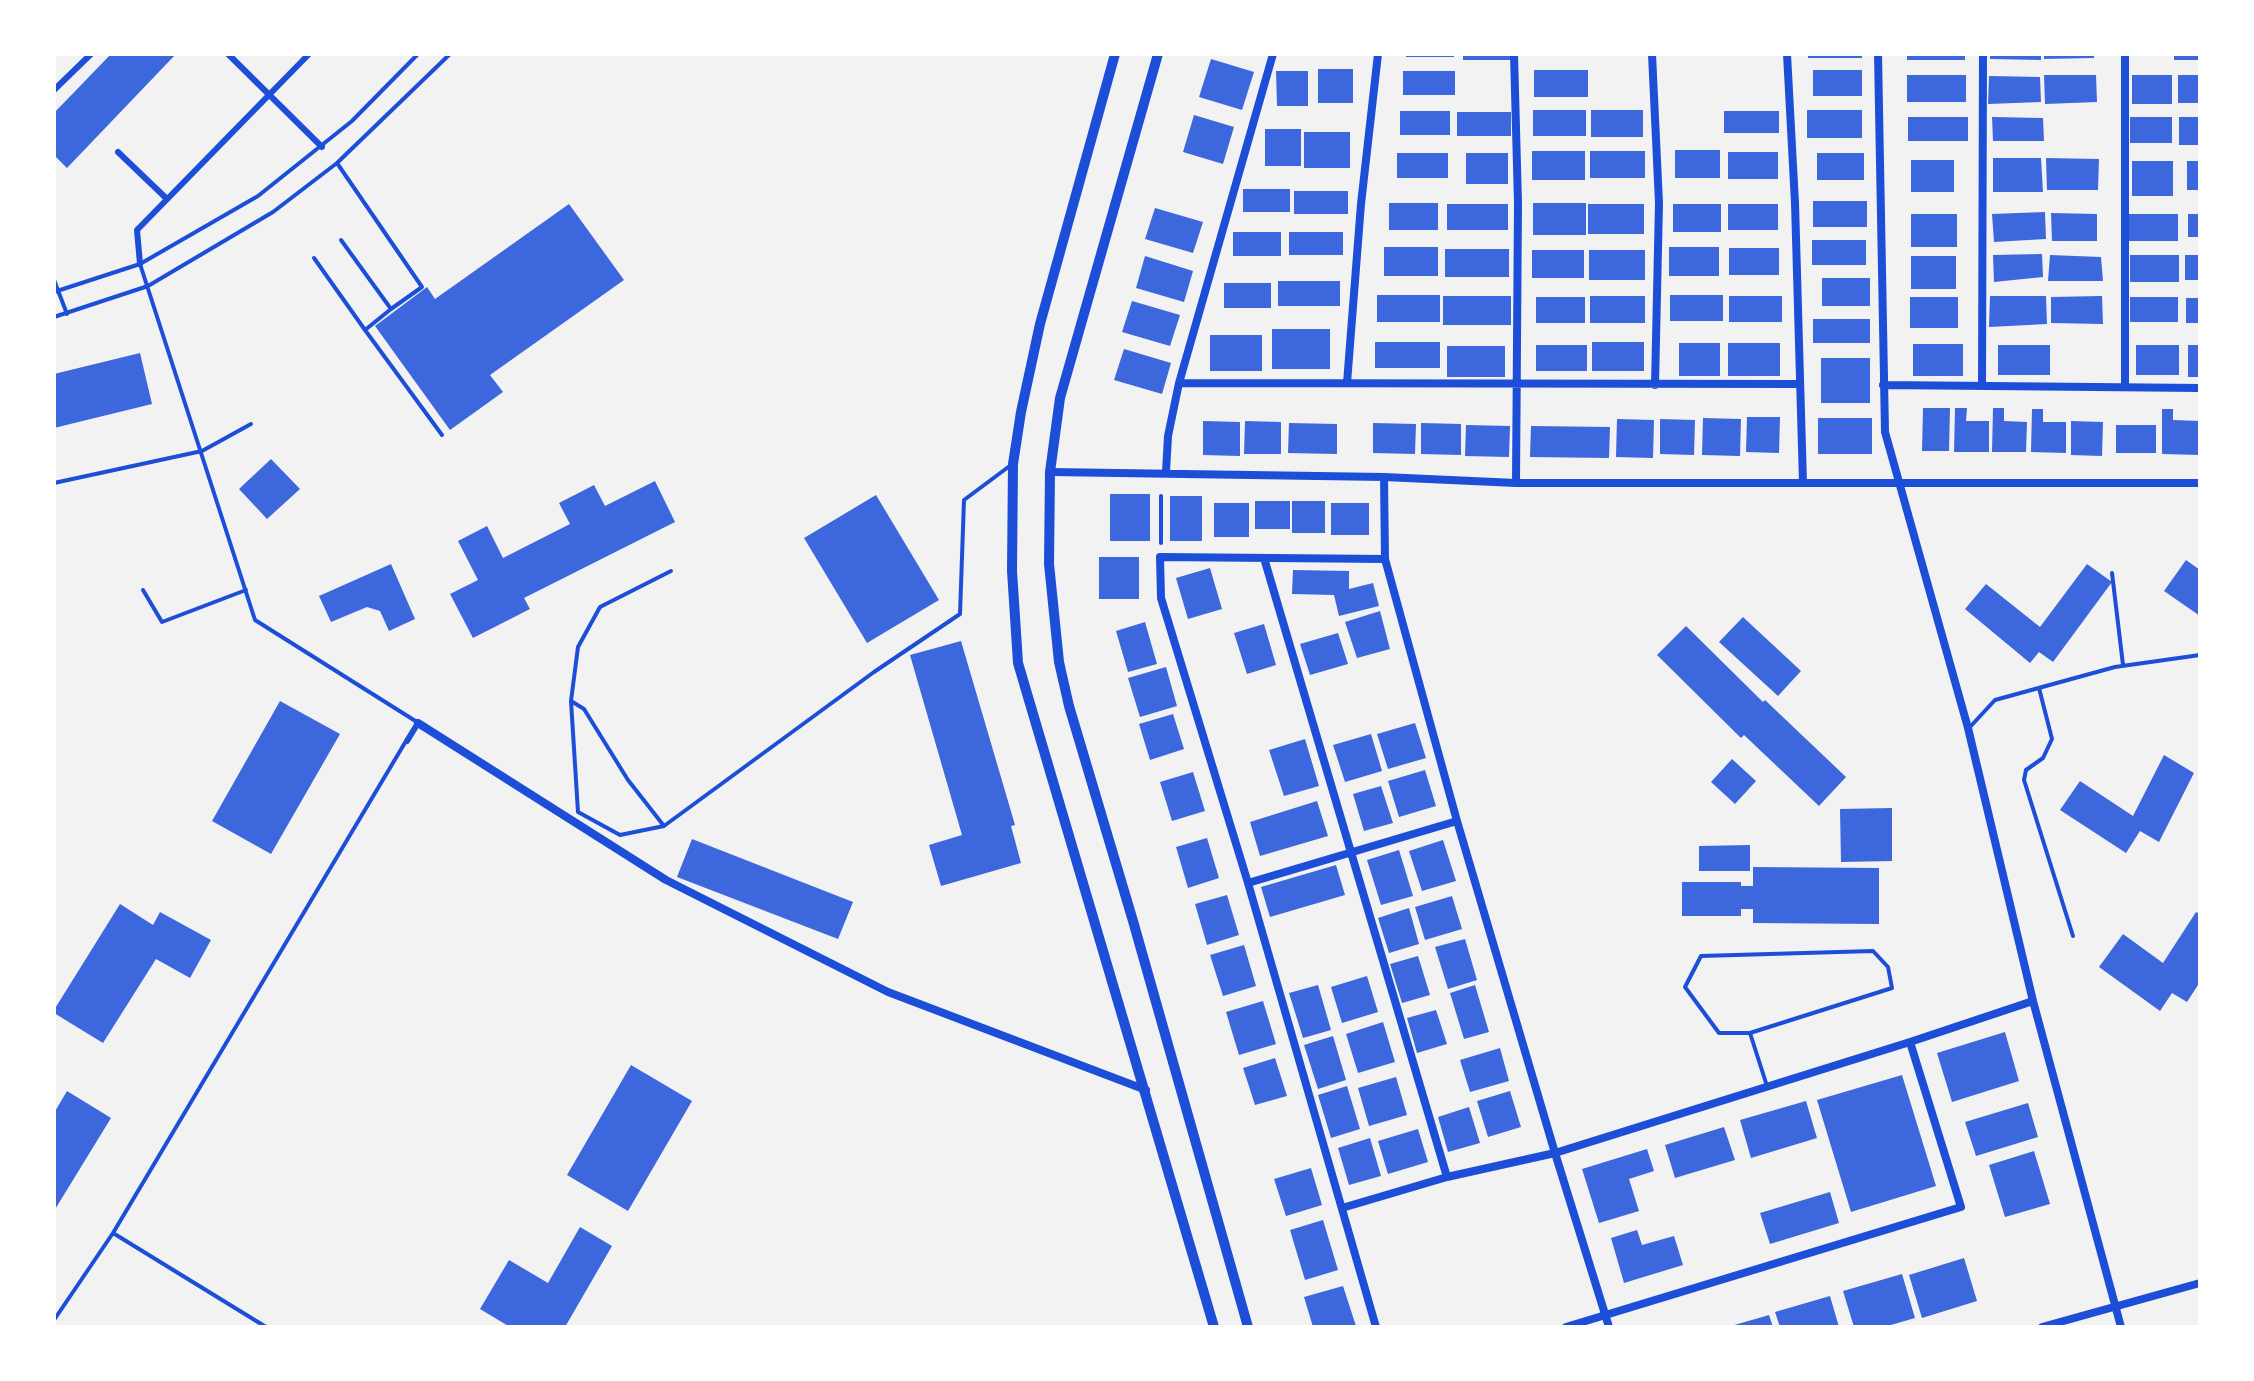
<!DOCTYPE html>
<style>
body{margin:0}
#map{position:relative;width:2254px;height:1381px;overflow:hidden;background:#f2f2f2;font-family:Roboto,sans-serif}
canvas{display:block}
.frame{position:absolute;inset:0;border:56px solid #fff;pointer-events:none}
</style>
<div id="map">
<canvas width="2254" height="1381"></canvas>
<div class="frame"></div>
</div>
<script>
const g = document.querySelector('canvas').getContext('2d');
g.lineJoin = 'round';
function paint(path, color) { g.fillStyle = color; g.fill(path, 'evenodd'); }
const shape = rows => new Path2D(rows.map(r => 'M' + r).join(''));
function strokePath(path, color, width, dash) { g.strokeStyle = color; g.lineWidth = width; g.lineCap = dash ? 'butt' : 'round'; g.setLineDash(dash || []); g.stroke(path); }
const building = shape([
 [111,54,176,54,67,168,54,155,54,113],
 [1406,54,1454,54,1454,57,1406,57],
 [1463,54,1511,54,1511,60,1463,60],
 [1808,54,1862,54,1862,58,1808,58],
 [1907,54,1965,54,1965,60,1907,60],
 [1990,54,2041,54,2041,60,1990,59],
 [2044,54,2094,54,2094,58,2044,59],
 [2174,54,2200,54,2200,60,2174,60],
 [1211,59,1254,72,1242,110,1199,97],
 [1318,69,1353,69,1353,103,1318,103],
 [1534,70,1588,70,1588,97,1534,97],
 [1813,70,1862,70,1862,96,1813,96],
 [1276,71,1308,71,1308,106,1277,106],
 [1403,71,1455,71,1455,95,1403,95],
 [1907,75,1966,75,1966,102,1907,102],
 [2044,75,2096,75,2097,102,2045,104],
 [2132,75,2172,75,2172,104,2132,104],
 [2178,75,2200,75,2200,103,2178,103],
 [1989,76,2040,77,2041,102,1988,104],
 [1533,110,1586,110,1586,136,1533,136],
 [1591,110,1643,110,1643,137,1591,137],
 [1807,110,1862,110,1862,138,1807,138],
 [1400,111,1450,111,1450,135,1400,135],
 [1724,111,1779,111,1779,133,1724,133],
 [1457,112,1511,112,1511,136,1457,136],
 [1194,115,1234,127,1223,164,1183,152],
 [1908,117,1968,117,1968,141,1908,141],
 [1992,117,2043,118,2044,141,1993,141],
 [2130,117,2172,117,2172,143,2130,143],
 [2179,117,2200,117,2200,145,2179,145],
 [1265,129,1301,129,1301,166,1265,166],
 [1304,132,1350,132,1350,168,1304,168],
 [1675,150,1720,150,1720,178,1675,178],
 [1532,151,1585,151,1585,180,1532,180],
 [1590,151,1645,151,1645,178,1590,178],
 [1728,152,1778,152,1778,179,1728,179],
 [1397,153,1448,153,1448,178,1397,178],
 [1466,153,1508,153,1508,184,1466,184],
 [1817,153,1864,153,1864,180,1817,180],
 [1993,158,2041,158,2043,192,1993,192],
 [2046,158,2099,159,2098,190,2047,190],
 [1911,160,1954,160,1954,192,1911,192],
 [2132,161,2173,161,2173,196,2132,196],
 [2187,161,2200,161,2200,190,2187,190],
 [1243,189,1290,189,1290,212,1243,212],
 [1294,191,1348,191,1348,214,1294,214],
 [1813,201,1867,201,1867,227,1813,227],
 [1389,203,1438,203,1438,230,1389,230],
 [1533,203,1586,203,1586,235,1533,235],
 [569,204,624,280,490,375,503,392,450,430,375,326,427,287,435,299],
 [1447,204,1508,204,1508,230,1447,230],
 [1588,204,1644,204,1644,234,1588,234],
 [1673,204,1721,204,1721,232,1673,232],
 [1728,204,1778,204,1778,230,1728,230],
 [1155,208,1203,222,1193,253,1145,239],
 [2045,212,2046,239,1994,242,1992,214],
 [2051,213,2097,214,2097,241,2052,241],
 [1911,214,1957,214,1957,247,1911,247],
 [2129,214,2178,214,2178,241,2129,241],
 [2188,214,2200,214,2200,237,2188,237],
 [1233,232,1281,232,1281,256,1233,256],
 [1289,232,1343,232,1343,255,1289,255],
 [1812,240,1866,240,1866,265,1812,265],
 [1384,247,1438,247,1438,276,1384,276],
 [1669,247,1719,247,1719,276,1669,276],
 [1729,248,1779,248,1779,275,1729,275],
 [1445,249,1509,249,1509,277,1445,277],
 [1532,250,1584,250,1584,278,1532,278],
 [1589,250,1645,250,1645,280,1589,280],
 [2042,254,2043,277,1994,282,1993,255],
 [2050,255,2101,257,2103,281,2048,281],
 [2130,255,2179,255,2179,282,2130,282],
 [2185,255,2200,255,2200,280,2185,280],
 [1145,256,1193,271,1184,302,1136,288],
 [1911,256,1956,256,1956,289,1911,289],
 [1822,278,1870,278,1870,306,1822,306],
 [1278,281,1340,281,1340,306,1278,306],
 [1224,283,1271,283,1271,308,1224,308],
 [1377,295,1440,295,1440,322,1377,322],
 [1670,295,1723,295,1723,321,1670,321],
 [1443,296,1511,296,1511,325,1443,325],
 [1590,296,1645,296,1645,323,1590,323],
 [1729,296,1782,296,1782,322,1729,322],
 [1990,296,2046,296,2047,324,1989,327],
 [2102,296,2103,324,2051,323,2051,297],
 [1536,297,1585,297,1585,323,1536,323],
 [1910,297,1958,297,1958,328,1910,328],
 [2130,297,2178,297,2178,322,2130,322],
 [2186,298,2200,298,2200,323,2186,323],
 [1132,301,1180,315,1170,346,1122,332],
 [1813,319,1870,319,1870,343,1813,343],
 [1272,329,1330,329,1330,369,1272,369],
 [1210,335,1262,335,1262,371,1210,371],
 [1375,342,1440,342,1440,368,1375,368],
 [1592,342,1644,342,1644,371,1592,371],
 [1679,343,1720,343,1720,376,1679,376],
 [1728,343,1780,343,1780,376,1728,376],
 [1913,344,1963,344,1963,376,1913,376],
 [1536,345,1587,345,1587,371,1536,371],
 [1998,345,2050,345,2050,375,1998,375],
 [2136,345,2179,345,2179,375,2136,375],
 [2188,345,2200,345,2200,377,2188,377],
 [1447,346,1505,346,1505,377,1447,377],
 [1124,349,1171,363,1162,394,1114,380],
 [140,353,152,404,54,428,54,374],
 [1821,358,1870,358,1870,403,1821,403],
 [1923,408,1950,408,1949,451,1922,451],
 [1955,408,1967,408,1966,421,1989,421,1989,452,1954,452],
 [1993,408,2004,408,2004,421,2027,422,2026,452,1992,452],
 [2032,409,2043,409,2043,422,2066,422,2066,453,2031,452],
 [2162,409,2173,409,2173,420,2200,421,2200,455,2162,454],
 [1747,417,1780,417,1779,453,1746,452],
 [1703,418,1741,419,1740,456,1702,455],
 [1818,418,1872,418,1872,454,1818,454],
 [1617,419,1654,420,1653,458,1616,457],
 [1660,419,1695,420,1694,455,1660,454],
 [1203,421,1240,422,1240,456,1203,455],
 [1245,421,1281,422,1281,454,1244,454],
 [2071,421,2103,422,2102,456,2071,455],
 [1289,423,1337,424,1337,454,1288,453],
 [1373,423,1416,424,1415,454,1373,453],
 [1421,423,1461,424,1461,455,1421,454],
 [1466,425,1510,426,1509,457,1465,456],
 [2116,425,2156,425,2156,453,2116,453],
 [1531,426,1610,427,1609,458,1530,457],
 [271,459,300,489,267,519,239,489],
 [655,481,675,522,524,598,530,609,473,638,450,594,478,580,458,541,487,526,503,558,570,524,559,503,594,485,605,506],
 [1110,494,1150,494,1150,541,1110,541],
 [876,495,939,600,867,643,804,538],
 [1170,496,1202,496,1202,541,1170,541],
 [1255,501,1290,501,1290,529,1255,529],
 [1292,501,1325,501,1325,533,1292,533],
 [1214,503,1249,503,1249,537,1214,537],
 [1331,503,1369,503,1369,535,1331,535],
 [1099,557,1139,557,1139,599,1099,599],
 [2186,560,2200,570,2200,616,2164,591],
 [391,564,415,619,389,631,380,611,367,607,331,622,319,596],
 [2087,564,2112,582,2053,662,2039,652,2030,663,1965,609,1986,584,2040,627],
 [1210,568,1222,609,1188,619,1176,578],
 [1293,570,1349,571,1349,589,1373,583,1379,606,1339,616,1334,595,1292,594],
 [1380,611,1390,649,1357,658,1345,622],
 [1743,617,1801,671,1778,696,1719,642],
 [1145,622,1157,664,1128,672,1116,631],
 [1264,624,1276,665,1247,674,1234,633],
 [1686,626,1763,702,1765,700,1846,777,1819,806,1744,735,1741,738,1657,655],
 [1338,633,1348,664,1310,675,1300,644],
 [961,641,1015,825,1011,826,1021,863,941,886,929,845,962,835,910,655],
 [1166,667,1177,706,1140,717,1128,678],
 [280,701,340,734,271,854,212,821],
 [1173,714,1184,749,1150,760,1139,724],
 [1415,723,1426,758,1388,769,1377,734],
 [1371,734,1382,771,1345,782,1333,745],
 [1305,739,1319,786,1284,796,1269,750],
 [2164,755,2194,773,2159,842,2140,831,2126,853,2060,810,2080,781,2133,816],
 [1732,759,1756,781,1735,804,1711,782],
 [1425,770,1436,806,1399,817,1388,781],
 [1193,772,1205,811,1172,821,1160,782],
 [1381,786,1393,823,1364,831,1353,794],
 [1317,801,1328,836,1260,856,1250,822],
 [1892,808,1892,861,1841,862,1840,809],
 [1207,838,1219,878,1188,888,1176,847],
 [692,839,853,902,838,939,677,877],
 [1443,840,1456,881,1422,891,1409,851],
 [1750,845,1750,871,1699,871,1699,846],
 [1399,850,1413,896,1381,905,1367,860],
 [1336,865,1345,895,1270,917,1261,887],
 [1753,867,1879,868,1879,924,1753,923,1753,909,1741,909,1741,916,1682,916,1682,882,1741,882,1741,886,1753,886],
 [1227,895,1239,935,1207,945,1195,904],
 [1452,896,1462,929,1425,940,1415,907],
 [120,904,153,925,160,912,211,940,190,978,156,959,103,1043,54,1013,54,1010],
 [1409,908,1419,944,1389,953,1378,918],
 [2196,912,2200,914,2200,982,2187,1002,2172,993,2160,1011,2099,967,2123,934,2163,963],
 [1465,939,1477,980,1448,989,1435,947],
 [1244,945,1256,986,1223,996,1210,955],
 [1418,956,1430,995,1402,1003,1390,964],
 [1367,976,1378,1012,1342,1023,1331,987],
 [1318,985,1331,1030,1303,1038,1289,993],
 [1475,985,1489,1032,1464,1039,1450,993],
 [1263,1001,1276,1044,1239,1055,1226,1012],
 [1436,1010,1447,1044,1417,1053,1407,1018],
 [1383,1022,1395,1062,1358,1073,1346,1034],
 [2005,1032,2019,1081,1952,1102,1937,1053],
 [1333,1036,1346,1080,1318,1089,1304,1045],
 [1500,1048,1509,1081,1470,1092,1460,1060],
 [1275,1058,1287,1096,1255,1105,1243,1068],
 [631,1065,692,1101,628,1211,567,1175],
 [1902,1075,1936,1186,1851,1212,1817,1100],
 [1396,1077,1407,1115,1369,1126,1358,1088],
 [1347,1086,1360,1129,1331,1138,1318,1095],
 [67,1091,111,1118,54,1211,54,1113],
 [1510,1091,1521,1127,1488,1137,1477,1101],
 [1806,1101,1817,1138,1751,1158,1740,1120],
 [2028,1103,2038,1137,1976,1156,1965,1122],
 [1469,1107,1480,1143,1448,1152,1438,1117],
 [1724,1127,1735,1160,1675,1178,1665,1145],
 [1418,1129,1428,1162,1388,1174,1378,1141],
 [1370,1138,1381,1176,1349,1185,1338,1148],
 [1647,1149,1654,1171,1629,1179,1639,1211,1599,1223,1582,1169],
 [2034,1151,2050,1204,2005,1217,1989,1165],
 [1311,1168,1322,1205,1286,1216,1274,1179],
 [1830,1192,1839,1223,1770,1244,1760,1213],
 [1323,1220,1338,1270,1305,1280,1290,1230],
 [580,1227,612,1246,565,1327,510,1327,480,1309,509,1260,548,1283],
 [1637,1230,1642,1245,1674,1236,1683,1265,1624,1283,1611,1238],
 [1964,1258,1977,1301,1922,1318,1909,1275],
 [1902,1274,1915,1318,1884,1327,1854,1327,1843,1291],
 [1343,1286,1356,1326,1313,1327,1304,1297],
 [1830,1296,1839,1327,1780,1327,1775,1312],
 [1769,1315,1773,1327,1731,1327,1731,1326]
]);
const path = shape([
 [1161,543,1161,496]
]);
const service = shape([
 [337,163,422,287,391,309,341,240],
 [314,258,365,330,391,309],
 [140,264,255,620,417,722],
 [54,280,67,314],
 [54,292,140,264,258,196,352,121,418,54],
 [54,317,148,286,273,212,337,163,450,54],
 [365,330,442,435],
 [54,483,202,451,251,424],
 [671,571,600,607,578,647,571,701,578,812,620,835,664,826,874,672,960,614,964,500,1011,465],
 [2112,573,2123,665],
 [143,590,162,622,246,590],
 [2039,688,2052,739,2043,758,2026,770,2024,780,2073,936],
 [571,701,584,709,628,780,664,826],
 [1970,727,1995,700,2115,667,2200,655],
 [1750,1033,1892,988,1888,967,1873,951,1701,956,1685,987,1719,1033,1750,1033,1767,1086],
 [113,1233,266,1327],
 [54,1320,113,1233,406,741]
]);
const pedestrian = shape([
 [228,54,322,147],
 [54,90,91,54],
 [118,152,167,199],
 [140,264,137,230,309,54],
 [407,741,418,723]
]);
const minor = shape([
 [1514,54,1518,203,1516,483],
 [1652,54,1659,203,1655,385],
 [1787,54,1795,203,1803,483],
 [1878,54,1885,432,1968,728,2033,1001,2121,1327],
 [2125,54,2125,387],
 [1179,383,1799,384],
 [1347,383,1361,204,1378,54],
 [1883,385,2200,388],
 [1982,386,1983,54],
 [1050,472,1384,477,1516,483,2200,483],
 [1166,472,1168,436,1179,383,1273,54],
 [1384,477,1385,559,1457,821,1555,1153,1609,1327],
 [1264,558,1447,1177],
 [418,723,666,880,888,992,1146,1090],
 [1248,883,1457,821],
 [1342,1208,1447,1177,1555,1153,1910,1042,2033,1001],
 [1376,1327,1248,883,1161,598,1160,557,1385,559],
 [1566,1327,1961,1207,1910,1042],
 [2042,1327,2200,1283]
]);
const tertiary = shape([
 [1115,54,1040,324,1021,412,1013,464,1012,571,1018,663,1214,1327],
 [1158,54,1060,398,1050,472,1049,564,1059,662,1069,706,1133,921,1248,1327]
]);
paint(building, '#3d67dc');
strokePath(path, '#1d4ed8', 4);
strokePath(service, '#1d4ed8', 4);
strokePath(pedestrian, '#1d4ed8', 6);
strokePath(minor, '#1d4ed8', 8);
strokePath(tertiary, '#1d4ed8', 10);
</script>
